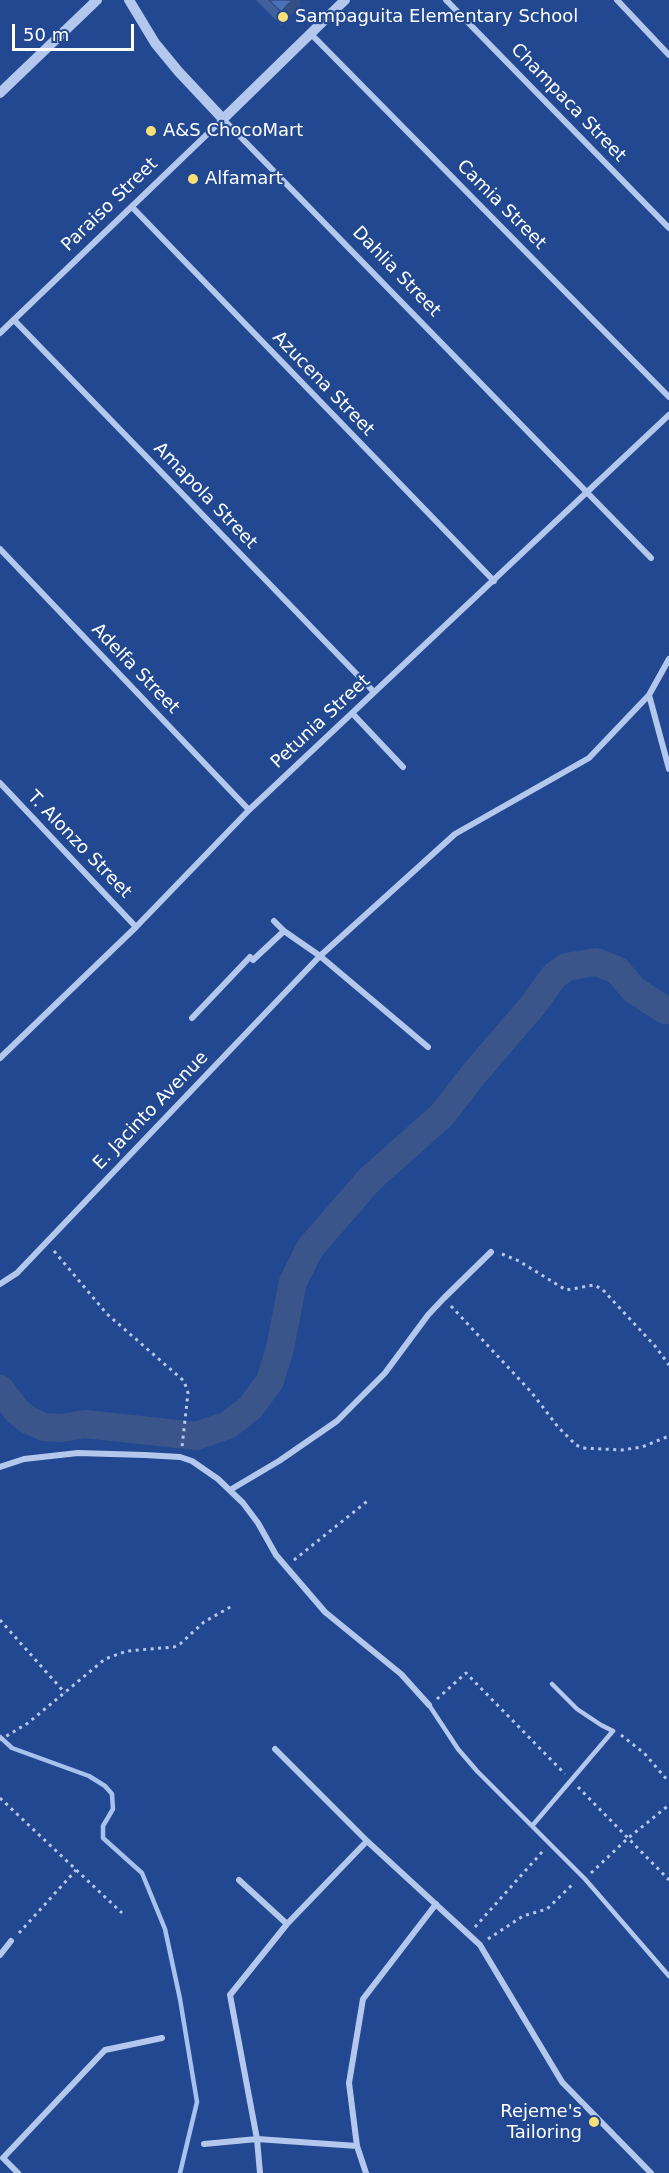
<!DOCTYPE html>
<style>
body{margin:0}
#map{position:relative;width:669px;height:2173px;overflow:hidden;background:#224891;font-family:"DejaVu Sans",sans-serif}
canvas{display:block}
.scale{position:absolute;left:12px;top:24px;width:122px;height:27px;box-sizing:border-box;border:3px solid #fff;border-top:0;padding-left:8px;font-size:18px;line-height:21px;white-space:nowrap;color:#fff;-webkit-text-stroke:4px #224891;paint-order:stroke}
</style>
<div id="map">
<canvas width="669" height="2173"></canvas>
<div class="scale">50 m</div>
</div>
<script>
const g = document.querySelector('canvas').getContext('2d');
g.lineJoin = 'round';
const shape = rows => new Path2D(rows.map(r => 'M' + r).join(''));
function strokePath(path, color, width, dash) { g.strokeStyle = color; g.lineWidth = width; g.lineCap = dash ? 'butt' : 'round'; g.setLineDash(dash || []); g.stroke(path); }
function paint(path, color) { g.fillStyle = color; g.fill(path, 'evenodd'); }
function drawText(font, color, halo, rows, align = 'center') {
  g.font = font + ' "DejaVu Sans",sans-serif'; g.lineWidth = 4.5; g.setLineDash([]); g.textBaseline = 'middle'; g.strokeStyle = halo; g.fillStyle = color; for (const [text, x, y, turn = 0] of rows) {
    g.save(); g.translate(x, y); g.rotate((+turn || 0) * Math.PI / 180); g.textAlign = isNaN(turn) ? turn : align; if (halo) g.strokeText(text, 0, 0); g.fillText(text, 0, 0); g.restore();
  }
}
const stream = shape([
 [0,1737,12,1748,89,1776,105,1786,112,1794,113,1809,103,1826,103,1838,142,1873,165,1929,180,1999,197,2102,180,2173]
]);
const river = shape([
 [0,1389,17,1411,28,1420,44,1427,61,1428,85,1424,196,1436,228,1425,250,1408,270,1381,280,1348,293,1282,310,1248,370,1179,442,1115,473,1075,533,1005,554,976,566,967,596,962,617,970,634,990,665,1010,669,1010]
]);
const path = shape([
 [54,1251,107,1314,184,1381,188,1393,182,1447],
 [502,1254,519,1261,566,1290,594,1285,602,1289,655,1346,669,1365],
 [451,1306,532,1393,558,1427,576,1445,583,1448,622,1450,642,1447,669,1436],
 [294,1560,370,1499],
 [0,1620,65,1693],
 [437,1699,466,1673,565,1774],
 [621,1735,644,1753,669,1782],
 [0,1740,28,1723,105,1659,127,1651,174,1647,180,1644,204,1622,232,1606],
 [578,1787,669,1880],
 [0,1798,122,1913],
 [591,1873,627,1839,669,1805],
 [475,1927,543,1851],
 [19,1933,76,1870],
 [488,1939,523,1916,547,1909,574,1883]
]);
const service = shape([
 [429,1705,458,1749,477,1771,585,1879,669,1976],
 [532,1826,613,1731,601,1725,577,1709,552,1684]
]);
const minor = shape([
 [446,0,669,228],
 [617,0,669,55],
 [311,34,669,397],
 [132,207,494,581],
 [14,320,374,692],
 [0,333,223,119,651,558],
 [0,549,249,810],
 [669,659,649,695,669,769],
 [352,713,403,767],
 [0,783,136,927],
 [274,921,284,931,320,956,428,1047],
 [192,1018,250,957,253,960,284,931],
 [0,1058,136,927,249,810,669,415],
 [0,1284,17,1273,320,956,455,834,589,758,649,695],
 [0,1467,24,1459,78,1453,145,1455,180,1457,192,1461,218,1479,243,1503,258,1523,276,1555,325,1612,401,1674,429,1705],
 [230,1490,279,1461,337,1421,385,1373,428,1315,444,1298,491,1252],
 [275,1749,367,1841,480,1945,562,2082,651,2173],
 [239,1880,287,1924],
 [0,1955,11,1941],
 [204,2144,257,2139,357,2146],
 [18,2173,3,2158,105,2050,162,2038],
 [260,2173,257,2139,230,1995,287,1924,367,1841],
 [366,2173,357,2146,349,2083,363,1999,436,1904]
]);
const tertiary = shape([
 [129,0,155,43,178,71,223,119,345,0],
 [0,93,97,0]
]);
const wall = shape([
 [256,0,300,0,300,6,281,25]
]);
const shadedWall = shape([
 [292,0,300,0,300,6,281,25,281,12]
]);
const building = shape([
 [269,0,292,0,281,12,269,0]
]);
const markers = [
 [283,17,6,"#f8df76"],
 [151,131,6,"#f8df76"],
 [193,179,6,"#f8df76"],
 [594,2122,6,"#f8df76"]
];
const poiNames = [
 ["Sampaguita Elementary School",295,17],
 ["A&S ChocoMart",163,131],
 ["Alfamart",205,179],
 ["Rejeme's",582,2112,"right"],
 ["Tailoring",582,2133,"right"]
];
const streetNames = [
 ["Champaca Street",568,103,46],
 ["Paraiso Street",110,205,-44],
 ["Camia Street",501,205,45],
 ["Dahlia Street",396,272,46],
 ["Azucena Street",323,384,46],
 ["Amapola Street",205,496,46],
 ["Adelfa Street",135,669,46],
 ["Petunia Street",321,722,-43],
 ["T. Alonzo Street",79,845,46],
 ["E. Jacinto Avenue",151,1111,-46]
];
strokePath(stream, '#a8c2ee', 4.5);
strokePath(river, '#3a558a', 28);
strokePath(path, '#b4c8ed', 3, [3, 4.5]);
strokePath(service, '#b4c8ed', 4.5);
strokePath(minor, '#b4c8ed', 6);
strokePath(tertiary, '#b4c8ed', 10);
paint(wall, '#40619e');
paint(shadedWall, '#344f81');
paint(building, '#4b71b8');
strokePath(building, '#344f81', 1.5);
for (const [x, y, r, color] of markers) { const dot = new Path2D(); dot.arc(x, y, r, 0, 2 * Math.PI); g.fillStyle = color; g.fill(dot); strokePath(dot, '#224891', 2); }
drawText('18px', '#fff', '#224891', poiNames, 'left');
drawText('18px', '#fff', '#224891', streetNames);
</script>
